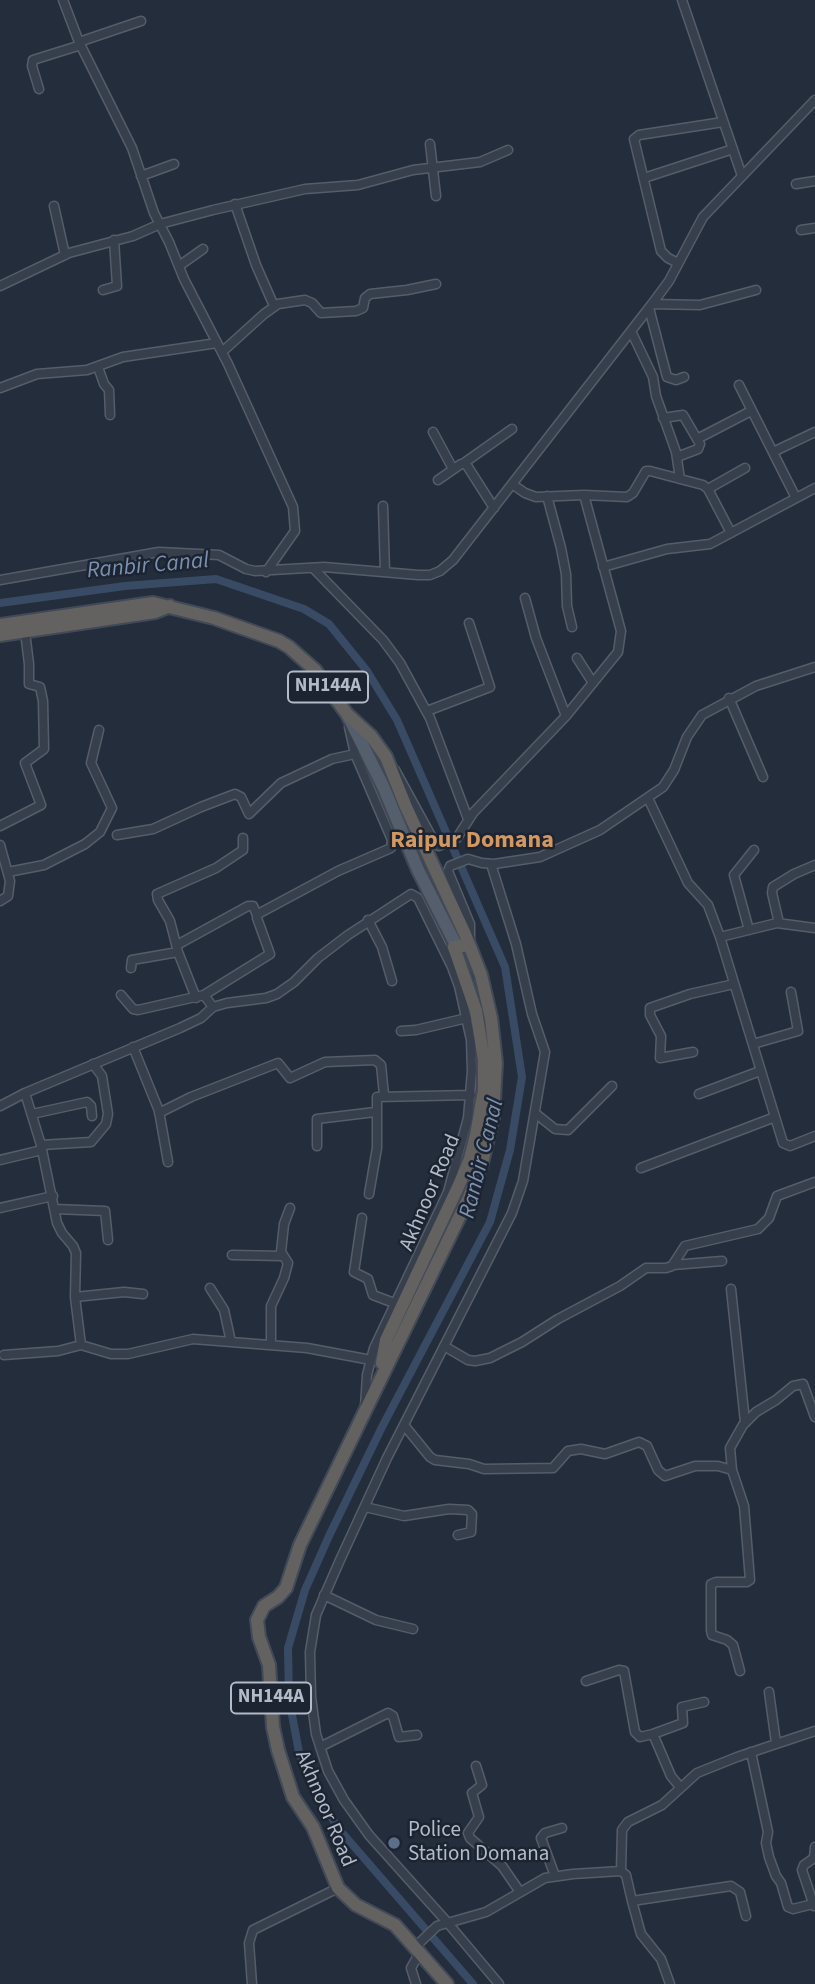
<!DOCTYPE html>
<style>
body{margin:0}
canvas{display:block;background:#232d3c}
</style>
<canvas width="815" height="1984"></canvas>
<script>
const g = document.querySelector('canvas').getContext('2d');
g.lineJoin = 'round';
const shape = rows => new Path2D(rows.map(r => 'M' + r).join(''));
function strokePath(path, color, width, dash) { g.strokeStyle = color; g.lineWidth = width; g.lineCap = dash ? 'butt' : 'round'; g.setLineDash(dash || []); g.stroke(path); }
function drawText(font, color, halo, rows, align = 'center') {
  g.font = font + ' "Source Sans 3",sans-serif'; g.lineWidth = 5; g.setLineDash([]); g.textBaseline = 'middle'; g.strokeStyle = halo; g.fillStyle = color; for (const [text, x, y, turn = 0] of rows) {
    g.save(); g.translate(x, y); g.rotate((+turn || 0) * Math.PI / 180); g.textAlign = isNaN(turn) ? turn : align; if (halo) g.strokeText(text, 0, 0); g.fillText(text, 0, 0); g.restore();
  }
}
const canal = shape([
 [0,603,125,586,216,579,304,609,329,624,367,671,397,720,505,967,522,1077,510,1150,490,1222,382,1427,329,1536,305,1590,288,1648,289,1699,299,1752,315,1791,338,1828,473,1984]
]);
const minor = shape([
 [63,0,79,42,132,148,154,213,169,242,184,279,228,364,293,507,295,531,266,572],
 [682,0,742,176],
 [79,42,141,21],
 [39,89,32,66,33,60,81,45],
 [430,144,436,196],
 [141,176,174,164],
 [644,178,733,149],
 [796,184,815,181],
 [235,204,256,265,274,306],
 [54,206,65,255],
 [801,230,815,228],
 [678,263,668,258,661,251,634,139,639,135,723,122],
 [179,266,203,249],
 [0,286,69,253,133,236,160,224,213,210,305,189,358,185,413,170,480,162,508,150],
 [103,290,117,286,114,240],
 [652,304,700,305,756,290],
 [649,308,667,377,676,380,684,377],
 [631,331,653,377,656,396,676,452,680,479],
 [222,352,264,314,278,304,305,300,312,303,321,313,356,311,363,308,365,298,370,294,407,290,436,284],
 [98,367,104,384,109,390,110,415],
 [739,385,796,498],
 [0,388,37,374,87,370,123,357,217,343],
 [663,418,683,415,700,444,698,449,677,457],
 [433,432,453,469],
 [697,439,751,411],
 [773,452,815,432],
 [464,463,512,429],
 [438,480,461,464,466,464,494,508],
 [512,484,525,493,536,497,584,495,627,497,633,493,646,471,650,471,703,485,708,489,731,533],
 [708,489,745,468],
 [547,496,561,548,566,574,567,606,572,627],
 [383,506,385,572],
 [603,567,667,549,710,544,815,488],
 [313,568,383,640,400,663,430,718,468,819],
 [0,580,159,552,219,555,246,569,255,571,324,567,418,575,430,575,440,571,453,560,652,304,669,281,703,217,815,100],
 [525,598,536,638,566,716],
 [577,658,593,683],
 [729,698,763,777],
 [427,711,490,687,469,623],
 [395,770,436,845,439,846,457,838,473,813,566,716,618,652,621,631,584,495],
 [648,798,688,883,708,905,720,937,777,923,815,928],
 [0,826,41,805,25,763,44,749,43,701,40,687,29,684,29,664,25,632],
 [117,835,153,829,201,807,235,794,241,797,249,814,281,783,332,759,355,754],
 [0,845,10,881,8,896,0,901],
 [491,864,516,944,532,1014,545,1052,523,1181,512,1213,387,1458,340,1560,316,1615,310,1652,311,1697,316,1734,328,1771,344,1800,369,1835,447,1922,499,1984],
 [8,872,44,865,85,844,100,832,112,808,91,763,99,730],
 [368,920,382,947,392,981],
 [779,923,772,893,773,887,794,874,815,865],
 [749,930,734,875,754,850],
 [720,937,783,1143,790,1146,815,1136],
 [470,941,470,924,448,871,450,866,468,859,482,863,494,864,540,857,600,830,663,787,674,770,687,737,702,715,756,686,815,667],
 [177,945,248,906,253,906,257,915],
 [131,968,132,960,178,952],
 [121,995,133,1009,138,1010,204,995,270,954,257,918,258,914,338,871,391,848,392,840,355,754,349,727],
 [204,995,213,1007,227,1003,266,998,277,994,294,982,318,958,348,935,411,894,418,898,452,967,459,986,471,1040,472,1071,468,1118,448,1192,374,1348,367,1375,365,1407],
 [196,998,178,952,170,921,158,900,157,894,216,868,243,850,243,838],
 [401,1031,416,1030,467,1018],
 [753,1044,798,1031,791,992],
 [133,1047,159,1111,168,1162],
 [693,1052,660,1058,661,1036,650,1015,650,1008,690,994,734,984],
 [25,1093,41,1145,57,1223,62,1233,73,1246,76,1253,75,1297,81,1345],
 [699,1094,760,1071],
 [0,1106,25,1093,180,1028,201,1018,213,1007],
 [159,1113,191,1097,278,1063,290,1078,325,1062,375,1060,381,1065,384,1095],
 [535,1113,555,1129,568,1130,612,1086],
 [32,1114,87,1102,91,1106,92,1116],
 [41,1145,91,1142,106,1124,108,1114,102,1076,93,1064],
 [317,1146,317,1119,375,1112],
 [0,1160,42,1150],
 [641,1168,775,1117],
 [369,1194,377,1148,377,1097,471,1095],
 [0,1208,53,1196],
 [55,1209,105,1211,108,1240],
 [362,1218,354,1272,368,1279,373,1295,394,1303],
 [232,1255,282,1256],
 [673,1265,722,1261],
 [210,1288,224,1310,231,1342],
 [731,1289,745,1422],
 [75,1297,124,1292,143,1294],
 [271,1345,271,1306,284,1278,288,1263,281,1252,284,1224,290,1208],
 [444,1346,468,1360,475,1361,490,1358,522,1342,558,1319,620,1286,646,1268,666,1268,672,1266,685,1246,758,1229,769,1218,777,1196,815,1182],
 [4,1355,58,1351,81,1345,111,1354,128,1354,193,1339,307,1348,371,1360],
 [404,1425,430,1457,435,1460,469,1464,484,1469,553,1468,568,1451,581,1449,605,1454,639,1442,647,1446,658,1470,665,1476,695,1466,718,1466,732,1470,744,1506,750,1580,747,1582,716,1582,711,1584,711,1630,712,1635,727,1640,733,1645,740,1671],
 [732,1470,730,1448,743,1425,756,1412,776,1400,793,1386,803,1384,815,1417],
 [365,1507,404,1516,449,1509,468,1510,472,1514,471,1532,458,1535],
 [324,1595,376,1620,413,1629],
 [586,1681,619,1670,624,1671,635,1732,640,1737,653,1734,671,1776,680,1787],
 [769,1692,776,1743],
 [653,1734,683,1723,682,1707,704,1702],
 [320,1747,388,1713,393,1716,399,1737,417,1735],
 [751,1752,768,1832,766,1843,769,1857,776,1876,781,1883,788,1907,793,1909,813,1904],
 [476,1766,482,1785,472,1793,479,1817,468,1833,470,1838,502,1866,520,1892],
 [621,1871,626,1875,632,1901,731,1886,740,1892,746,1916],
 [555,1876,541,1838,545,1833,562,1828],
 [632,1901,641,1934,661,1959,670,1984],
 [814,1906,802,1870,804,1865,814,1858,815,1847],
 [415,1947,437,1926,486,1912,545,1878,573,1874,621,1871,622,1830,628,1822,662,1805,697,1773,737,1757,815,1731],
 [252,1984,249,1943,253,1930,338,1888],
 [416,1984,411,1968,420,1952]
]);
const primary = shape([
 [348,716,383,786,418,870,457,947]
]);
const trunk = shape([
 [0,625,153,603,214,618,279,641,289,647,315,670,347,714,371,736,386,757,406,807,465,934,481,975,491,1018,496,1063,493,1117,482,1163,469,1197,300,1545,286,1588,278,1597,264,1606,257,1620,259,1637,269,1665,273,1727,278,1750,293,1797,313,1827,338,1888,356,1905,395,1925,447,1984],
 [0,635,155,612,170,606],
 [382,1363,386,1340,458,1187,470,1159,476,1135,484,1090,484,1060,476,1011,454,947,469,945]
]);
const markers = [
 [394,1843,7,"#5c6f8a"]
];
const shields = [
 [328,687,80],
 [271,1698,80]
];
const shieldNames = [
 ["NH144A",328,687],
 ["NH144A",271,1698]
];
const streetNames = [
 ["Akhnoor Road",431,1193,-67],
 ["Akhnoor Road",324,1809,67]
];
const poiNames = [
 ["Police",408,1831],
 ["Station Domana",408,1855]
];
const waterNames = [
 ["Ranbir Canal",148,567,-5],
 ["Ranbir Canal",483,1159,-76]
];
const quarterNames = [
 ["Raipur Domana",472,842]
];
strokePath(canal, '#394a65', 8);
strokePath(minor, '#555d6a', 11);
strokePath(primary, '#404855', 16);
strokePath(trunk, '#424a57', 16);
strokePath(minor, '#373f4c', 8);
strokePath(primary, '#555e6c', 12);
strokePath(trunk, '#646260', 12);
for (const [x, y, r, color] of markers) { const dot = new Path2D(); dot.arc(x, y, r, 0, 2 * Math.PI); g.fillStyle = color; g.fill(dot); strokePath(dot, '#1c2431', 2.5); }
for (const [x, y, w] of shields) { const box = new Path2D(); box.roundRect(x - w / 2, y - 15.5, w, 31, 5); g.fillStyle = '#1c2431'; g.fill(box); strokePath(box, '#b3bac8', 2); }
drawText('bold 19px', '#b3bac8', null, shieldNames);
drawText('21px', '#b3bac8', '#1c2431', streetNames);
drawText('21px', '#b3bac8', '#1c2431', poiNames, 'left');
drawText('italic 23px', '#7b8faf', '#1c2431', waterNames);
drawText('bold 24px', '#d39762', '#1c2431', quarterNames);
</script>
